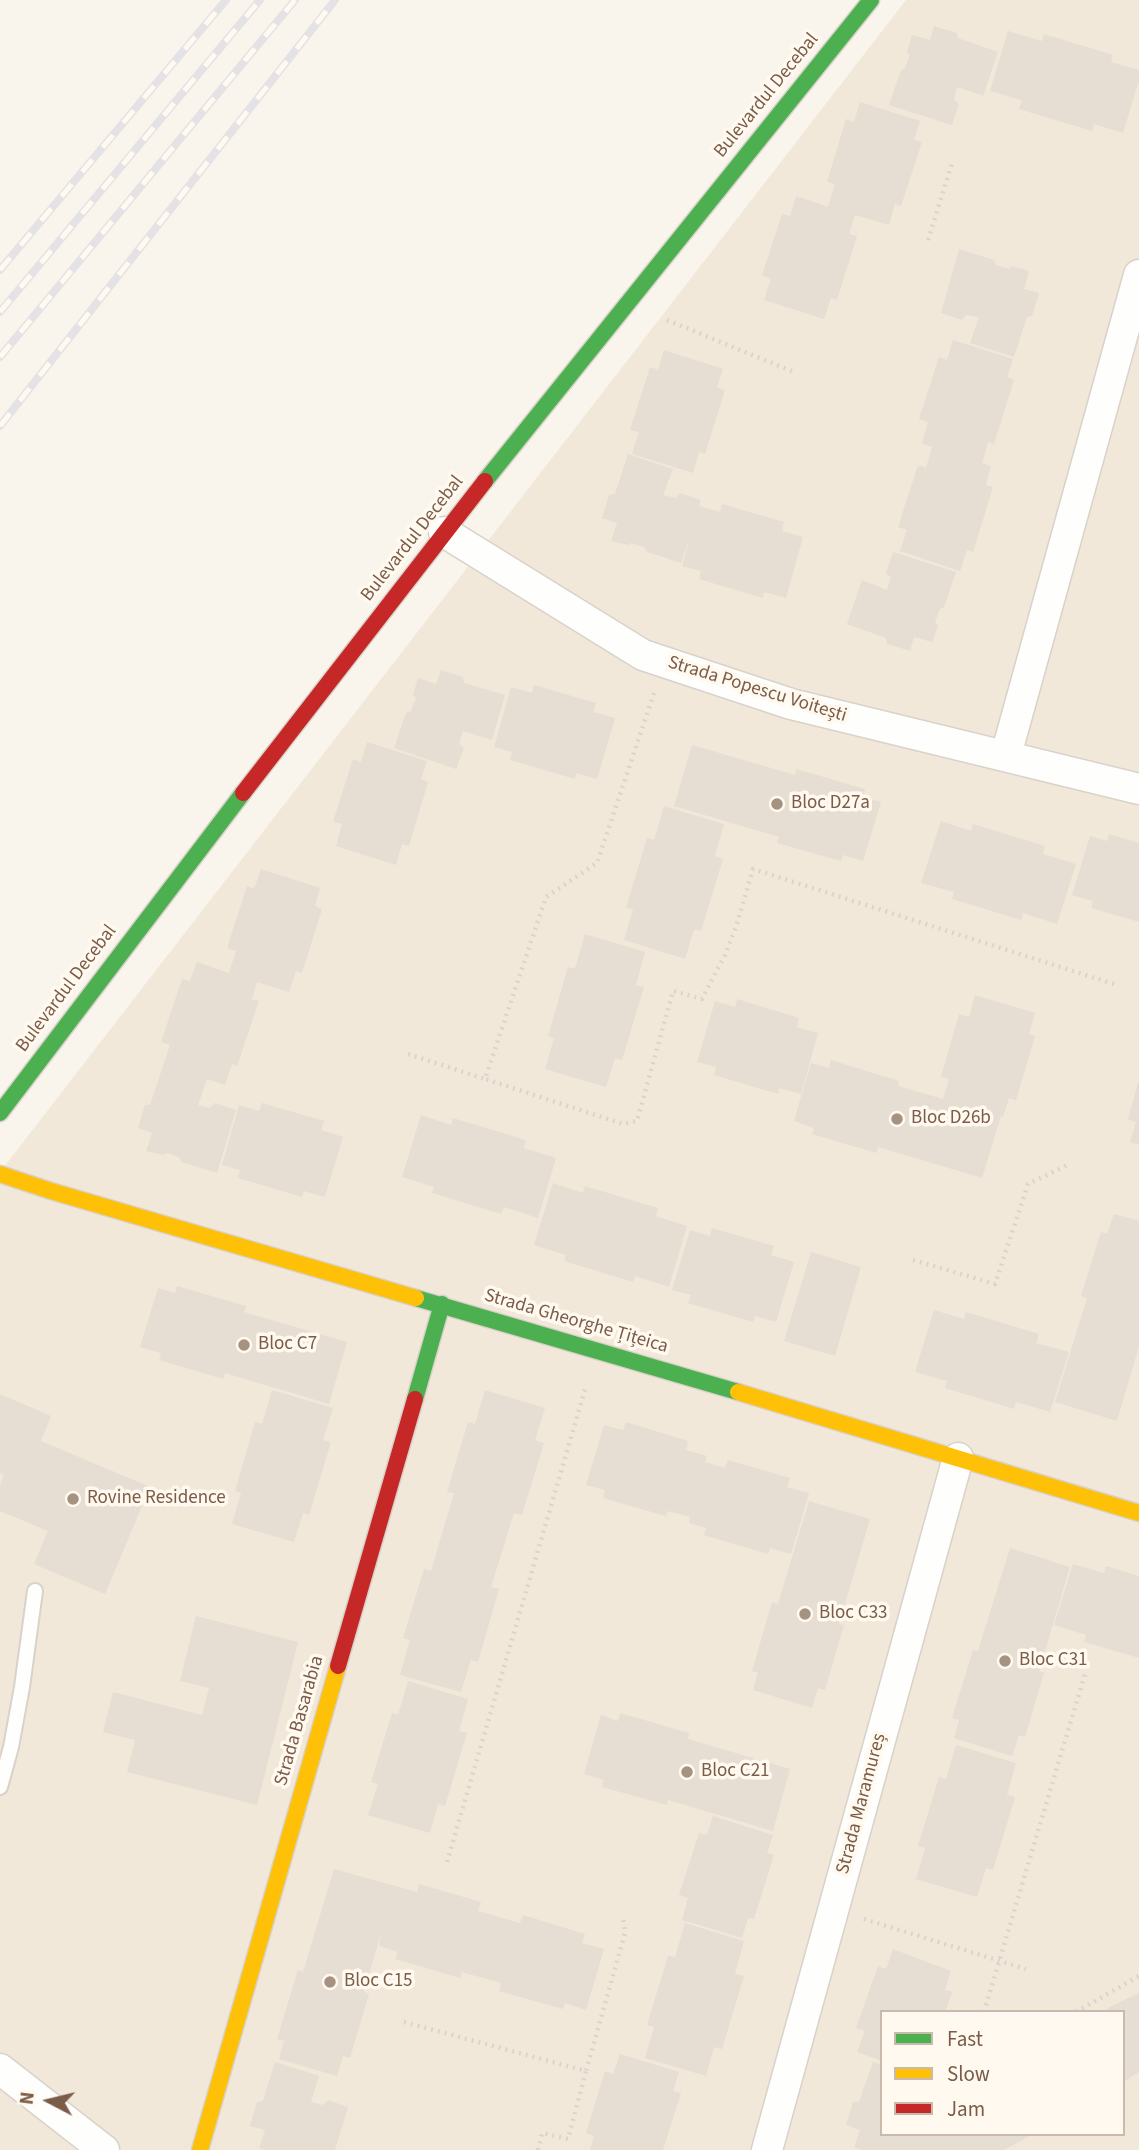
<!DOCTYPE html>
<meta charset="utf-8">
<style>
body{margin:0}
#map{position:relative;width:1139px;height:2150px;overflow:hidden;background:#f9f5ec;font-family:"Source Sans 3",sans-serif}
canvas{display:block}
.legend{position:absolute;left:880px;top:2010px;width:245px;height:126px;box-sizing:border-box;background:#fff9ef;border:2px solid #cabaac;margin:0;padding:9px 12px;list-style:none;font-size:21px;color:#7a5c48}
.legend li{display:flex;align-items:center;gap:14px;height:35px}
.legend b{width:35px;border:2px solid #cabaac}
.north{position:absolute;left:14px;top:2066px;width:70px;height:70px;-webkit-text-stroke:5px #fff9ef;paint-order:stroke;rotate:277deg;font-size:19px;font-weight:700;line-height:28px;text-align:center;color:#7a5c48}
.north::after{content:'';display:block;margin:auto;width:24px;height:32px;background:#7a5c48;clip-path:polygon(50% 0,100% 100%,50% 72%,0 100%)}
</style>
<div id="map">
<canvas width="1139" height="2150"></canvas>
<ul class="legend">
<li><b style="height:9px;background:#4caf50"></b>Fast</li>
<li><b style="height:9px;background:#ffc107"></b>Slow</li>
<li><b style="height:9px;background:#c62828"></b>Jam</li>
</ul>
<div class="north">N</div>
</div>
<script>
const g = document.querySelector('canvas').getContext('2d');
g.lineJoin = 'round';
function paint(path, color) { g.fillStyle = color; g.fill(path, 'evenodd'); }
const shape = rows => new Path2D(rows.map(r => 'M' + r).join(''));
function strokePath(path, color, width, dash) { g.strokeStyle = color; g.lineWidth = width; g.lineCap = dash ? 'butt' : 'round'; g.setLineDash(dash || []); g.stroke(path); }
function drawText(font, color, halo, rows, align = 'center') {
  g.font = font + ' "Source Sans 3",sans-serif'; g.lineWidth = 7; g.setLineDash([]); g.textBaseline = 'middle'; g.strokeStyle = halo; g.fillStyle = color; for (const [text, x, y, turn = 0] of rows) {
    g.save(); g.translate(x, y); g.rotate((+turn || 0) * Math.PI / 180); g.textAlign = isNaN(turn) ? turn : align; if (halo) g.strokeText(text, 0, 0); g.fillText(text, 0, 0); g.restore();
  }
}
const residential = shape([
 [906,0,1139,0,1139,2150,0,2150,0,1172],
 [882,2012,1123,2012,1123,2134,882,2134]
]);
const building = shape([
 [934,26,957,33,958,38,998,52,983,96,957,87,954,99,959,104,952,125,889,105,901,70,905,68,910,55,907,52,912,35,930,40],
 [1008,31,1042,41,1044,34,1113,55,1111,62,1139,70,1139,80,1123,133,1094,124,1092,131,1019,109,1022,100,990,91],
 [860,102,920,121,914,140,922,142,901,206,895,204,889,225,855,215,849,234,857,236,837,300,831,298,824,319,764,300,771,279,762,275,782,214,790,216,796,196,828,207,835,184,827,182,846,119,854,122],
 [959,249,994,260,996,265,1009,269,1012,266,1029,271,1024,289,1039,293,1032,316,1027,317,1014,357,970,343,979,317,966,315,962,320,941,313],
 [953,340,1013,359,1007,377,1014,380,994,444,988,442,982,463,991,466,986,485,993,487,973,552,967,550,960,571,900,551,907,530,898,527,918,465,926,468,932,447,922,444,928,422,919,419,939,357,947,360],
 [664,350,723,369,717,387,725,390,705,454,699,452,693,473,632,454,639,432,630,430,650,367,658,370],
 [628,454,673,469,663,495,676,498,680,493,701,500,699,506,720,512,722,504,784,522,782,531,803,537,786,598,764,592,763,598,699,579,701,571,682,566,690,537,681,563,647,552,644,547,631,543,628,545,611,541,617,523,602,518,609,495,615,494],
 [893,552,956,572,944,607,940,609,935,622,938,626,932,642,914,637,910,651,887,644,886,638,847,624,862,580,887,590,891,577,886,573],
 [441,670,463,677,464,683,505,695,492,740,463,731,459,744,464,748,456,769,394,748,406,713,411,711,416,698,413,695,418,678,436,684],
 [534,685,596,703,593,712,615,718,597,779,576,773,575,779,510,760,512,752,494,747,511,687,532,693],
 [367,742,427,761,421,779,428,782,409,846,402,844,396,865,336,846,342,824,333,822,353,759,361,762],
 [692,745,795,775,796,769,865,789,863,797,881,802,863,861,843,855,841,861,777,843,779,837,674,806],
 [664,806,724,824,715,856,723,859,701,931,694,929,685,959,624,940,633,909,626,908,647,838,654,840],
 [941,821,971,831,973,824,1045,846,1043,854,1076,864,1057,924,1023,913,1021,920,952,899,954,892,921,883],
 [1109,834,1139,843,1139,922,1091,908,1093,901,1072,895,1090,836,1107,841],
 [261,869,320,888,315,906,322,909,302,973,296,971,289,992,257,982,252,999,259,1001,237,1066,232,1064,225,1085,207,1079,198,1105,210,1108,215,1103,236,1110,217,1173,181,1162,179,1157,167,1153,163,1155,146,1151,152,1133,138,1128,145,1105,150,1105,170,1045,161,1042,182,979,190,981,197,962,229,973,236,951,227,948,247,886,254,889],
 [585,934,645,952,636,985,644,987,622,1060,615,1058,606,1087,545,1069,554,1038,548,1036,568,967,575,969],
 [975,995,1035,1013,1029,1034,1035,1036,1016,1100,1009,1098,1003,1117,1001,1116,982,1178,878,1147,876,1153,812,1134,814,1128,794,1121,811,1063,829,1068,831,1060,899,1081,898,1086,943,1099,949,1079,941,1077,959,1014,969,1017],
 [737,999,799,1018,797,1027,818,1033,801,1094,779,1088,778,1094,714,1075,716,1067,697,1062,715,1001,735,1007],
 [1138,1083,1139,1083,1139,1145,1130,1142,1136,1122,1128,1119],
 [262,1103,324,1121,321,1130,343,1137,325,1197,304,1191,302,1197,238,1178,240,1170,222,1165,239,1105,259,1111],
 [421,1115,451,1125,453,1118,526,1140,524,1148,556,1158,538,1218,504,1207,501,1214,432,1193,434,1187,402,1177],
 [553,1183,583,1193,585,1186,658,1208,656,1216,687,1226,669,1287,635,1276,633,1282,564,1261,566,1255,534,1245],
 [1114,1214,1139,1221,1139,1346,1117,1421,1055,1402,1087,1298,1081,1296,1101,1232,1107,1234],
 [712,1228,774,1246,771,1255,794,1262,776,1322,755,1316,753,1322,688,1303,691,1295,672,1290,690,1230,710,1236],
 [811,1252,861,1267,835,1356,784,1341],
 [177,1286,246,1306,244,1312,347,1342,329,1404,225,1373,223,1379,159,1360,161,1353,140,1347,158,1288,175,1293],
 [934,1310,964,1319,966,1312,1039,1334,1036,1343,1069,1352,1050,1412,1016,1402,1014,1409,945,1388,947,1381,915,1372],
 [272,1390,333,1408,323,1440,331,1442,309,1515,303,1513,294,1542,232,1524,241,1493,235,1491,255,1422,262,1424],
 [485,1390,545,1408,535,1440,544,1443,522,1515,514,1513,491,1587,499,1589,478,1662,471,1660,461,1692,400,1675,410,1640,403,1638,424,1569,431,1571,454,1493,447,1492,468,1422,475,1424],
 [0,1394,51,1416,41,1441,150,1487,105,1594,34,1564,48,1531,0,1511,0,1485,4,1475,0,1473],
 [626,1422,688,1441,686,1450,707,1456,705,1462,725,1468,728,1460,790,1478,787,1487,809,1493,791,1554,770,1548,768,1554,704,1535,706,1528,689,1523,690,1517,668,1511,666,1516,603,1498,605,1490,586,1485,604,1425,623,1430],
 [809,1501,870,1519,839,1624,844,1625,825,1690,818,1688,812,1708,753,1690,758,1673,752,1671,772,1602,778,1604],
 [1010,1548,1070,1567,1039,1671,1044,1673,1025,1737,1019,1735,1012,1756,954,1738,959,1720,952,1718,973,1650,978,1651],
 [1073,1564,1104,1573,1106,1566,1139,1576,1139,1658,1084,1642,1086,1635,1054,1625],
 [196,1616,298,1642,257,1805,127,1772,135,1740,103,1732,113,1692,202,1715,209,1688,180,1681],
 [408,1681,468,1699,459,1731,467,1733,445,1806,438,1804,430,1833,368,1815,378,1784,371,1782,392,1713,398,1715],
 [620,1713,689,1733,688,1739,790,1769,773,1831,668,1800,667,1805,602,1787,604,1780,584,1774,601,1715,618,1721],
 [956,1745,1016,1763,1007,1795,1015,1797,993,1870,986,1868,977,1897,916,1879,925,1848,918,1846,939,1777,946,1779],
 [713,1816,773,1835,767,1853,774,1855,754,1919,748,1918,742,1938,682,1920,688,1898,679,1895,699,1833,707,1835],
 [334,1869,417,1892,419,1884,481,1902,478,1911,520,1923,523,1915,585,1934,582,1943,604,1949,586,2010,565,2003,563,2009,499,1991,501,1983,462,1972,460,1978,395,1959,398,1952,379,1946,382,1930,364,1992,369,1994,350,2058,343,2056,337,2076,279,2059,284,2041,277,2039,298,1970,303,1972],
 [685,1923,744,1941,735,1974,744,1976,722,2049,714,2047,706,2076,645,2058,654,2027,647,2025,668,1956,675,1957],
 [893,1949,951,1971,945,1990,952,1992,945,2012,882,2012,882,2061,857,2052,865,2031,856,2028,878,1966,886,1969],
 [1139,1993,1139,2072,1123,2082,1123,2012,1110,2012,1108,2008],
 [620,2054,679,2072,673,2091,681,2093,663,2150,590,2150,594,2136,586,2133,605,2071,613,2074],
 [275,2062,319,2076,311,2102,323,2105,328,2100,348,2107,335,2150,266,2150,259,2148,265,2130,250,2126,257,2102,263,2101],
 [873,2062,882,2065,882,2134,1033,2134,1004,2150,862,2150,854,2147,860,2130,846,2125,853,2102,859,2102]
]);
const path = shape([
 [928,240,953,160],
 [667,320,794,372],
 [654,693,597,863,546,897,485,1079,623,1124,637,1121,673,991,702,999,725,955,737,924,753,869,1117,985],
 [408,1054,485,1079],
 [913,1260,995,1284,1028,1184,1070,1164],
 [447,1862,586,1386],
 [864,1919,1026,1969],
 [984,2012,1085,1674],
 [1076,2012,1139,1976],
 [404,2022,586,2071,625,1933,623,1916],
 [538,2150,542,2133,568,2139,586,2071]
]);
const lane = shape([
 [0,1787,11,1747,22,1687,35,1591]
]);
const street = shape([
 [444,532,643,655,791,704,1139,789],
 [1006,755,1139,275],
 [0,2069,104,2150],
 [767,2150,958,1458]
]);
const fast = shape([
 [485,481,871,0],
 [0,1113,243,793],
 [416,1298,738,1392],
 [415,1399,442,1304]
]);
const slow = shape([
 [0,1174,51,1191,416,1298],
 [738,1392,1139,1513],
 [200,2150,338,1666]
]);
const jam = shape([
 [243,793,485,481],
 [338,1666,415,1399]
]);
const rail = shape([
 [0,270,226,0],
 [0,312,260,0],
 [0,357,295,0],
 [0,426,335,0]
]);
const markers = [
 [777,804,7,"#a69281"],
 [897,1119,7,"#a69281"],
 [244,1345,7,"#a69281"],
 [73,1499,7,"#a69281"],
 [805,1614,7,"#a69281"],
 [1005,1661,7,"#a69281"],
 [687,1772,7,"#a69281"],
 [330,1982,7,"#a69281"]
];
const streetNames = [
 ["Bulevardul Decebal",767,96,-51],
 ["Bulevardul Decebal",413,539,-52],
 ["Strada Popescu Voitești",757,690,17],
 ["Bulevardul Decebal",67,989,-53],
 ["Strada Gheorghe Țițeica",576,1322,16],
 ["Strada Basarabia",300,1721,-74],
 ["Strada Maramureș",862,1804,-75]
];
const poiNames = [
 ["Bloc D27a",791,804],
 ["Bloc D26b",911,1119],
 ["Bloc C7",258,1345],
 ["Rovine Residence",87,1499],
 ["Bloc C33",819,1614],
 ["Bloc C31",1019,1661],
 ["Bloc C21",701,1772],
 ["Bloc C15",344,1982]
];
paint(residential, '#f2e8d9');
paint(building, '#e6ddd3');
strokePath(lane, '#d8d2ca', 18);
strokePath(street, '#d8d2ca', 33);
strokePath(fast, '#d8d1c8', 19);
strokePath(slow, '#d8d1c8', 19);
strokePath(jam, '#d8d1c8', 19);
strokePath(path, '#dbd4cd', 4.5, [2, 5]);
strokePath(lane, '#fefefc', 14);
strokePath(street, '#fefefc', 30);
strokePath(fast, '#4caf50', 16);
strokePath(slow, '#ffc107', 16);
strokePath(jam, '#c62828', 16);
strokePath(rail, '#e5e2e6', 8);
strokePath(rail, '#fff9ef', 5, [16]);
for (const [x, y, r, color] of markers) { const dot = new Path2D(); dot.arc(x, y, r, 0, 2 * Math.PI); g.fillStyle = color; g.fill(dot); strokePath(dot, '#fff9ef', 2.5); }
drawText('19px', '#7a5c48', '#fff9ef', streetNames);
drawText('19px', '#7a5c48', '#fff9ef', poiNames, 'left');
</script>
